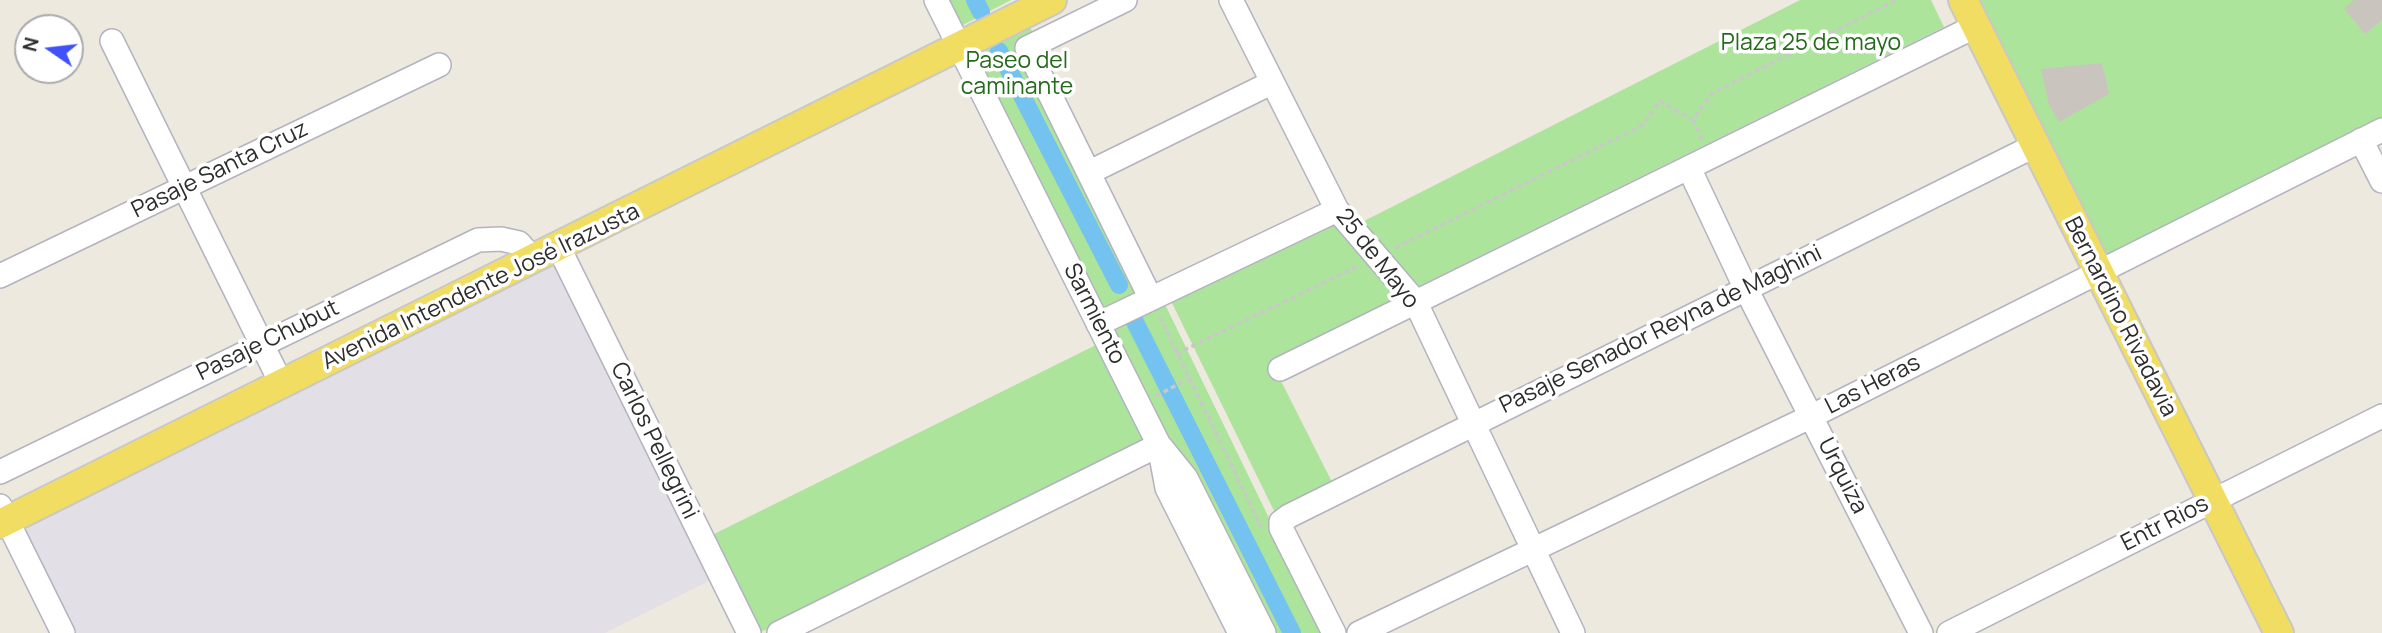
<!DOCTYPE html>
<meta charset="utf-8">
<style>
body{margin:0}
#map{position:relative;width:2382px;height:633px;overflow:hidden;background:#eee9df;font-family:Manrope,sans-serif}
canvas{display:block}
.north{position:absolute;left:14px;top:14px;width:70px;height:70px;box-sizing:border-box;background:#fff;border:2px solid #ababab;border-radius:50%;rotate:284deg;font-size:19px;font-weight:700;line-height:28px;text-align:center;color:#2c2c2c}
.north::after{content:'';display:block;margin:auto;width:24px;height:32px;background:#4051f9;clip-path:polygon(50% 0,100% 100%,50% 72%,0 100%)}
</style>
<div id="map">
<canvas width="2382" height="633"></canvas>
<div class="north">N</div>
</div>
<script>
const g = document.querySelector('canvas').getContext('2d');
g.lineJoin = 'round';
function paint(path, color) { g.fillStyle = color; g.fill(path, 'evenodd'); }
const shape = rows => new Path2D(rows.map(r => 'M' + r).join(''));
function strokePath(path, color, width, dash) { g.strokeStyle = color; g.lineWidth = width; g.lineCap = dash ? 'butt' : 'round'; g.setLineDash(dash || []); g.stroke(path); }
function drawText(font, color, halo, rows, align = 'center') {
  g.font = font + ' Manrope,sans-serif'; g.lineWidth = 7; g.setLineDash([]); g.textBaseline = 'middle'; g.strokeStyle = halo; g.fillStyle = color; for (const [text, x, y, turn = 0] of rows) {
    g.save(); g.translate(x, y); g.rotate((+turn || 0) * Math.PI / 180); g.textAlign = isNaN(turn) ? turn : align; if (halo) g.strokeText(text, 0, 0); g.fillText(text, 0, 0); g.restore();
  }
}
const industrial = shape([
 [555,263,709,581,605,633,76,633,24,528]
]);
const green = shape([
 [949,0,1011,0,961,26],
 [1800,0,1931,0,1944,27,1419,286,1362,222],
 [1963,0,2382,0,2382,131,2099,272],
 [1029,25,1325,633,1258,633,970,54],
 [1333,220,1406,299,1274,367,1335,488,1277,517,1170,299],
 [1100,343,1148,441,761,632,714,534]
]);
const canal = shape([
 [975,0,981,12],
 [999,51,1119,285],
 [1134,320,1292,633]
]);
const building = shape([
 [2354,0,2382,0,2382,20,2365,34,2344,9],
 [2102,63,2109,94,2059,122,2049,105,2041,69]
]);
const path = shape([
 [1693,120,1703,141],
 [1395,248,1643,125,1660,101,1693,120,1711,94,1896,0],
 [1160,317,1261,527],
 [1176,354,1360,265],
 [1156,396,1188,379]
]);
const minor = shape([
 [936,0,1159,445,1167,488,1240,633],
 [1125,0,1027,48,1151,299],
 [1231,0,1337,210,1415,301,1573,633],
 [112,41,282,385],
 [2361,140,2382,181],
 [1689,168,1746,289,1921,633],
 [1090,172,1271,83],
 [559,248,749,633],
 [0,276,439,65],
 [1098,324,1337,210],
 [1280,369,1976,26],
 [1161,447,1186,478,1264,633],
 [0,472,478,240,501,239,519,243,534,260],
 [0,506,63,633],
 [779,633,1159,445],
 [1334,633,1281,528,1281,522,1289,516,2034,146],
 [1359,633,1812,416,2382,130],
 [1949,633,2382,416]
]);
const major = shape([
 [1963,0,2279,633],
 [0,524,1052,0]
]);
const parkNames = [
 ["Plaza 25 de mayo",1811,44],
 ["Paseo del",1017,62],
 ["caminante",1017,88]
];
const streetNames = [
 ["Pasaje Santa Cruz",220,170,-26],
 ["25 de Mayo",1377,259,52],
 ["Avenida Intendente José Irazusta",481,287,-26],
 ["Sarmiento",1094,314,63],
 ["Bernardino Rivadavia",2120,317,63],
 ["Pasaje Senador Reyna de Maghini",1661,330,-26],
 ["Pasaje Chubut",268,341,-26],
 ["Las Heras",1873,385,-27],
 ["Carlos Pellegrini",654,441,64],
 ["Urquiza",1842,476,63],
 ["Entr Rios",2165,524,-27]
];
paint(industrial, '#e2dfe6');
paint(green, '#ade49c');
strokePath(canal, '#73c2ef', 18);
paint(building, '#c9c5be');
strokePath(minor, '#b2b3bf', 26);
strokePath(major, '#c8c8c8', 32);
strokePath(path, '#c8c8c8', 3.5, [5, 3.5]);
strokePath(minor, '#fff', 23);
strokePath(major, '#f1dd61', 28);
drawText('23px', '#246a1b', '#fff', parkNames);
drawText('23px', '#2c2c2c', '#fff', streetNames);
</script>
